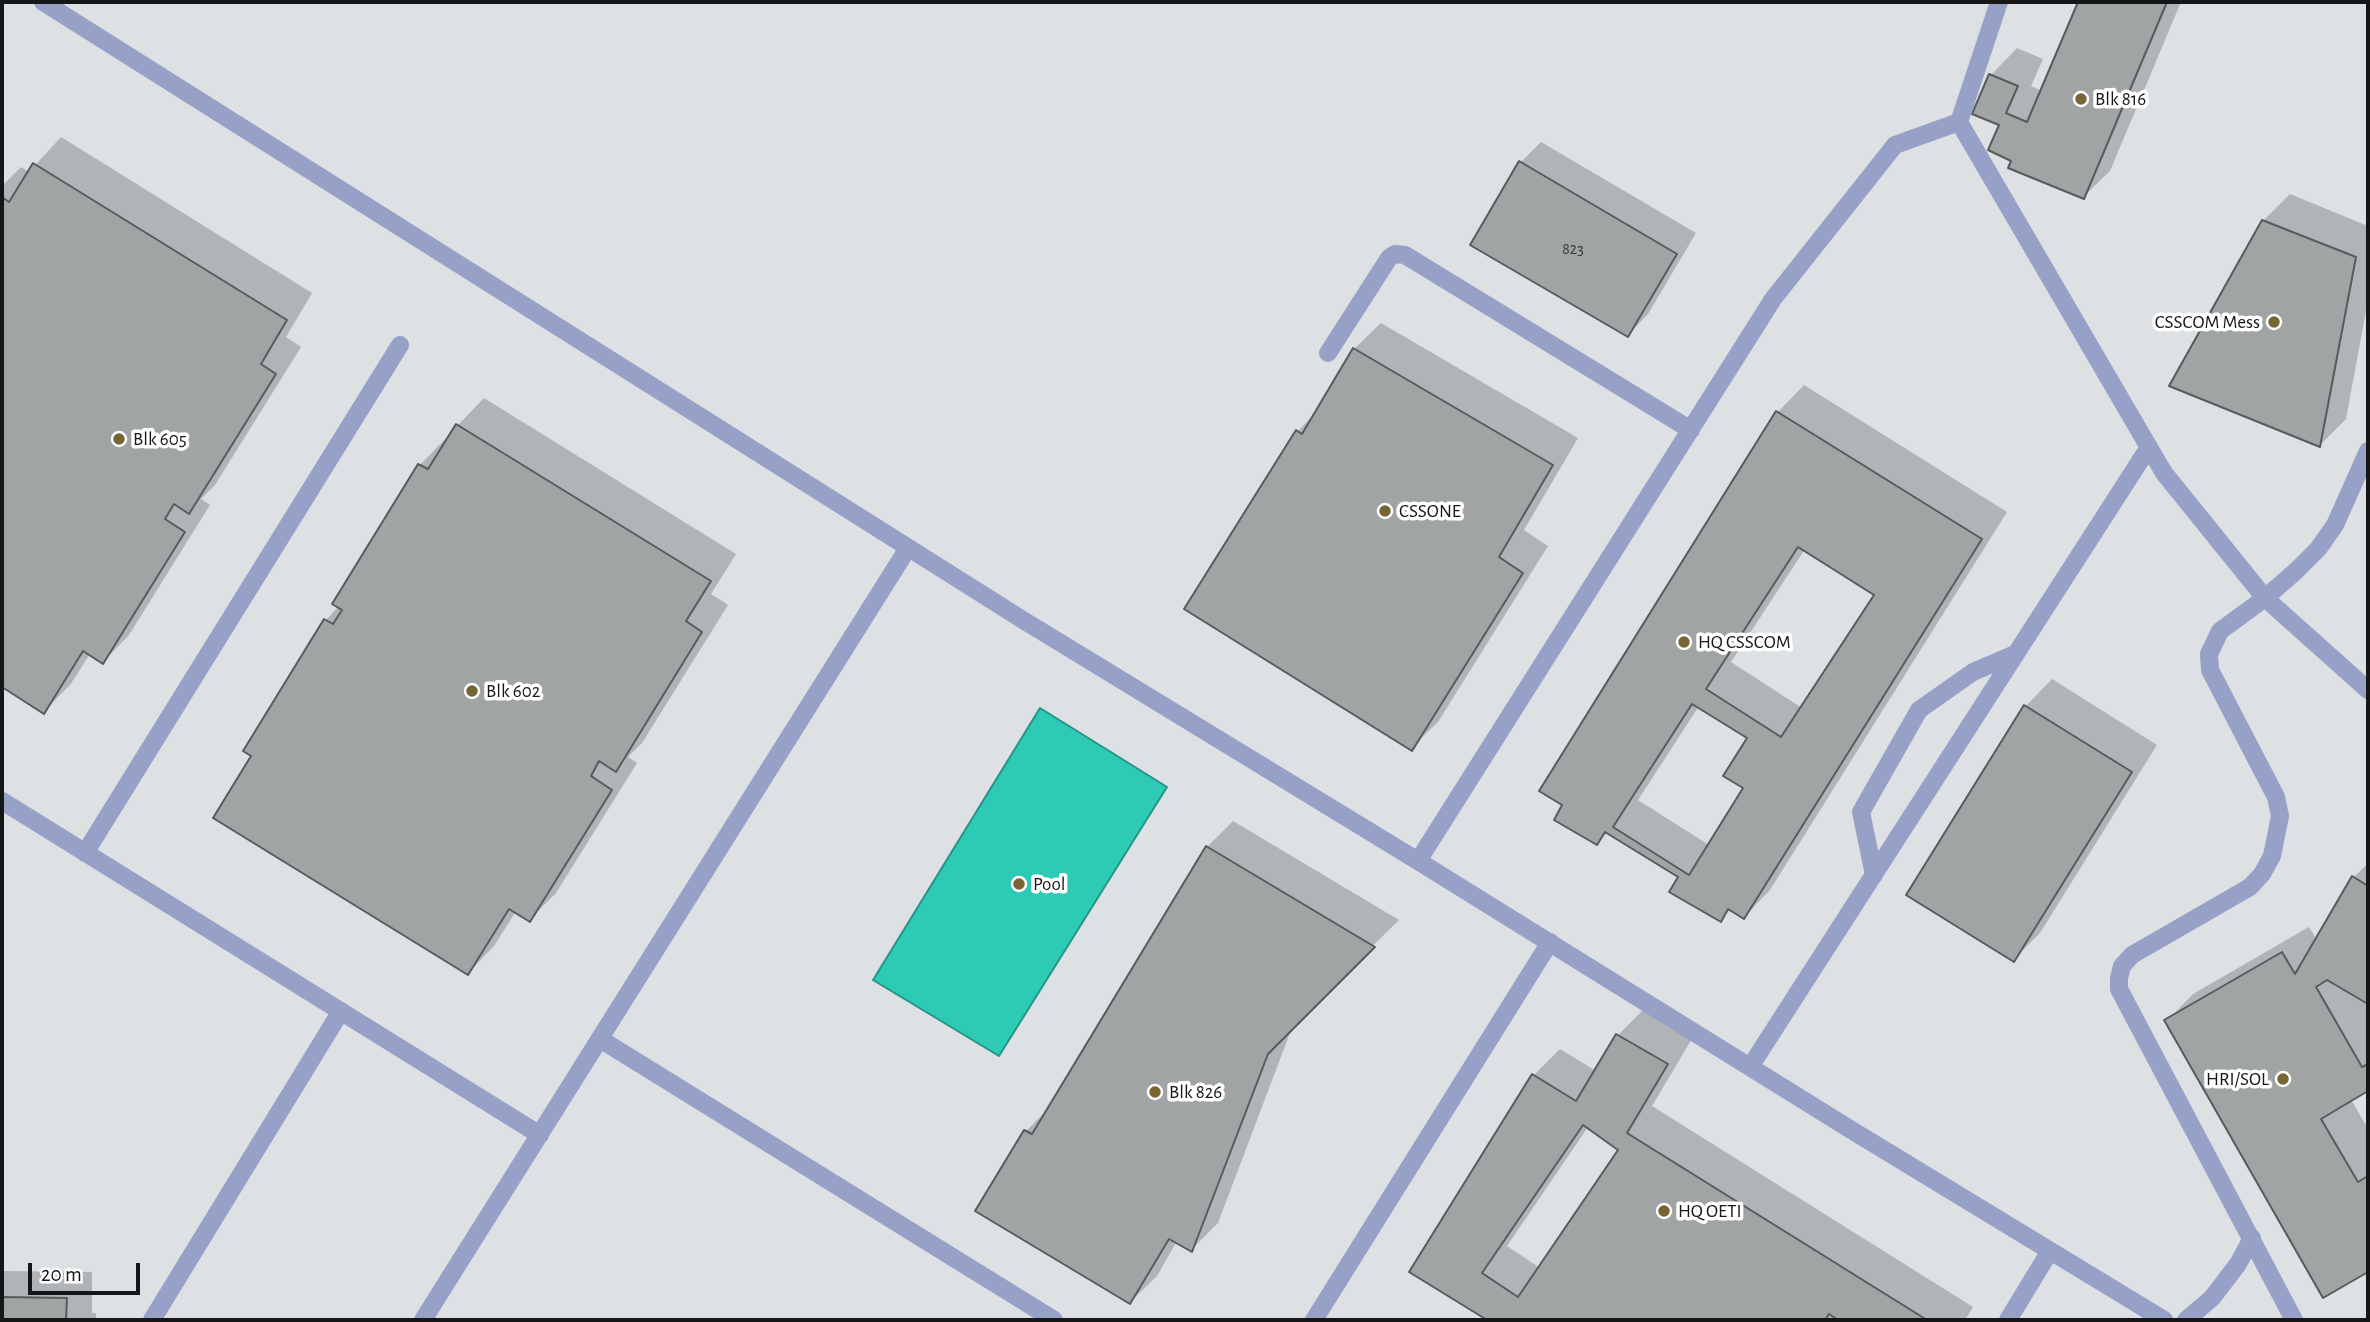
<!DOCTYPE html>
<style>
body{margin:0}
#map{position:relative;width:2370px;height:1322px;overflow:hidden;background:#dde1e4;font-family:"Alegreya Sans",sans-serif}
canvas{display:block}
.frame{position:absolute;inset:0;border:4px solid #151617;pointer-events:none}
.scale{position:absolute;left:28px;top:1263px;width:112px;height:32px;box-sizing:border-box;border:4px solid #151617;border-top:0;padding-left:9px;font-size:21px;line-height:24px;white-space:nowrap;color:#151617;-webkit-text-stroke:5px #fff;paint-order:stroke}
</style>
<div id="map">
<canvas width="2370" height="1322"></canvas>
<div class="frame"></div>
<div class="scale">20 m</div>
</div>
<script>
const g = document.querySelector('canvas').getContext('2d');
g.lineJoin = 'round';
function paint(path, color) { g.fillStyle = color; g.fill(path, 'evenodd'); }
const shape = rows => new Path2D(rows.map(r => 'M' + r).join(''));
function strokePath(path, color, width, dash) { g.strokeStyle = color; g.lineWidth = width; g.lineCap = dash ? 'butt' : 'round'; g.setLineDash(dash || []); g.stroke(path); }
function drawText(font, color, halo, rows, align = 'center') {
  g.font = font + ' "Alegreya Sans",sans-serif'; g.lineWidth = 7; g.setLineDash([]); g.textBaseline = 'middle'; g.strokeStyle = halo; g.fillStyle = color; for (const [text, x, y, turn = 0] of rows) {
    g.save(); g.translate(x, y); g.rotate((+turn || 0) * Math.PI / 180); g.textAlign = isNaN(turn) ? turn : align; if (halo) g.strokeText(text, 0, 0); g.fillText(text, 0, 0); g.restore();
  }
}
const water = shape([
 [1040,708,1167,787,999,1056,873,980,1040,708]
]);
const shadow = shape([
 [2080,2,2181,2,2110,171,2083,197,2013,160,2001,124,1974,113,1991,75,2017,48,2043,59,2031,86,2042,91],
 [61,137,312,293,286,337,301,347,215,485,201,499,210,505,129,635,103,662,90,654,70,685,44,711,2,685,2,186,21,167,29,172],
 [1541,142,1696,233,1648,314,1628,335,1521,162],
 [2290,194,2368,226,2368,300,2346,419,2320,445,2263,221],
 [1381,323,1578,438,1524,530,1548,546,1438,722,1411,748,1297,432,1318,410,1354,349],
 [1804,385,2007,512,1770,890,1744,917,1731,909,1720,920,1680,877,1608,832,1596,843,1565,805,1541,790,1778,412],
 [1805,549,1876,595,1802,708,1731,662],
 [1699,706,1749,737,1745,788,1709,845,1638,800],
 [484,398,736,554,711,594,728,605,642,743,628,757,637,763,556,893,530,919,516,911,494,946,468,973,253,756,245,751,326,620,339,606,335,603,420,465,446,438,449,439,458,425],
 [2052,679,2157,745,2040,933,2013,960,1908,894,2026,706],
 [1233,821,1399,920,1293,1025,1218,1223,1191,1250,1177,1241,1157,1276,1130,1302,1026,1131,1051,1106,1207,847],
 [2368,863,2368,1002,2364,999,2368,1006,2368,1089,2351,1099,2368,1129,2368,1270,2324,1296,2167,1021,2193,994,2309,927,2317,940,2353,878],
 [1644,1009,1693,1037,1652,1106,1973,1307,1965,1320,1841,1320,1835,1316,1832,1320,1490,1320,1411,1271,1534,1075,1560,1049,1596,1071,1618,1035],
 [1588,1127,1621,1149,1540,1268,1507,1246],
 [2,1271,92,1272,92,1313,96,1313,96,1320,2,1320]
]);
const building = shape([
 [2078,2,2167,2,2084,199,2008,168,2011,161,1988,150,1999,125,1972,114,1989,74,2018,86,2006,113,2027,122,2078,2],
 [1519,161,1677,254,1628,337,1470,245,1519,161],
 [33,163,287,320,261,364,276,374,189,514,174,504,165,519,185,532,103,664,83,651,44,714,2,687,2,197,9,202,33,163],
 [2262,220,2356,257,2320,447,2169,386,2262,220],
 [1353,348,1553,465,1499,557,1523,573,1412,751,1184,609,1296,430,1302,434,1353,348],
 [1776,411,1982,539,1744,919,1728,909,1721,922,1669,892,1678,877,1605,832,1597,845,1554,820,1562,805,1539,791,1776,411],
 [1798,547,1874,595,1781,737,1706,689,1798,547],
 [1692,704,1747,738,1723,776,1743,788,1689,875,1613,827,1692,704],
 [456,424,711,581,686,621,702,632,616,772,599,761,591,776,612,790,530,922,509,909,468,975,213,818,251,756,243,751,324,619,333,624,342,610,332,604,418,464,428,469,456,424],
 [2024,705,2132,772,2014,962,1906,895,2024,705],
 [1206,846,1375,947,1268,1054,1192,1252,1169,1239,1130,1304,975,1211,1024,1130,1032,1134,1206,846],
 [2352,876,2368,886,2368,1004,2327,980,2316,987,2362,1067,2368,1064,2368,1091,2321,1119,2358,1182,2368,1176,2368,1272,2323,1298,2164,1020,2282,952,2295,974,2352,876],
 [1616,1034,1668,1064,1627,1133,1927,1320,1838,1320,1829,1314,1825,1320,1487,1320,1409,1272,1532,1074,1576,1101,1616,1034],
 [1583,1125,1618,1150,1518,1297,1482,1273,1583,1125],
 [2,1297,67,1298,66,1320,2,1320,2,1297]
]);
const service = shape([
 [43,2,1023,620,1418,861,1853,1131,2164,1320],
 [1999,2,1959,122,2164,473,2265,598,2368,690],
 [1328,353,1389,258,1395,254,1405,255,1691,430],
 [2,801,540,1135],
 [85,853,400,345],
 [1418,861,1773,299,1895,145,1959,122],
 [1874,875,1861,812,1919,710,1973,672,2015,654],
 [600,1039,1054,1320],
 [1750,1067,2149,447],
 [152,1320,341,1011],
 [423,1320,908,548],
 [1314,1320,1550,942],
 [2008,1320,2050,1251],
 [2186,1320,2212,1298,2238,1264,2252,1238],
 [2294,1320,2119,989,2119,978,2122,966,2132,955,2250,887,2262,874,2272,856,2280,816,2276,797,2210,670,2209,654,2220,631,2265,598,2296,571,2318,549,2335,525,2368,451]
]);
const markers = [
 [2081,99,7,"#786534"],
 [2274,322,7,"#786534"],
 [119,439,7,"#786534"],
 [1385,511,7,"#786534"],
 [1684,642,7,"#786534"],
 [472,691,7,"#786534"],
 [1019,884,7,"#786534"],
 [2283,1079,7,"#786534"],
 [1155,1092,7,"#786534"],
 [1664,1211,7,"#786534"]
];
const numberNames = [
 ["823",1573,249]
];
const poiNames = [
 ["Blk 816",2095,99],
 ["CSSCOM Mess",2260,322,"right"],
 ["Blk 605",133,439],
 ["CSSONE",1399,511],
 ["HQ CSSCOM",1698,642],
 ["Blk 602",486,691],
 ["Pool",1033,884],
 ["HRI/SOL",2269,1079,"right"],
 ["Blk 826",1169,1092],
 ["HQ OETI",1678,1211]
];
paint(water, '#2dcab5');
strokePath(water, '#269486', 2);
paint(shadow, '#0003');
paint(building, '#a0a4a5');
strokePath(building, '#575b5c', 2);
strokePath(service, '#97a0c6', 18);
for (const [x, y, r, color] of markers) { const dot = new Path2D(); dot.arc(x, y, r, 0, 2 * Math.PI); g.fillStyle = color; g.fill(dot); strokePath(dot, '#fff', 2.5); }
drawText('16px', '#383a3a', null, numberNames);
drawText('19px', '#151617', '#fff', poiNames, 'left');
</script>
